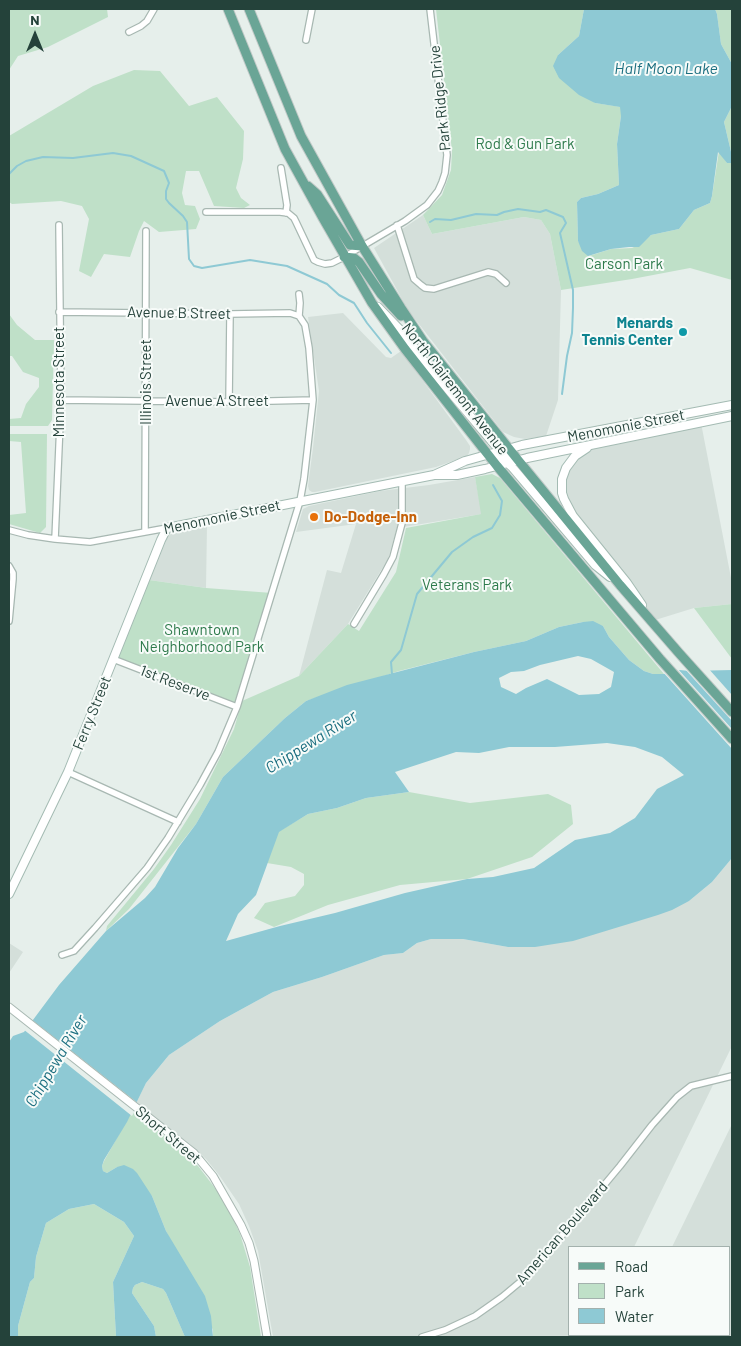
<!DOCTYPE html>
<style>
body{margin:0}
#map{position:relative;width:741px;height:1346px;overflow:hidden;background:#e6efeb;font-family:Barlow,sans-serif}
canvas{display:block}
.frame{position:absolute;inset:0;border:10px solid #24423a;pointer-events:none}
.legend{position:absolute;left:568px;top:1246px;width:162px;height:90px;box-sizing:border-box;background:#f7fbf9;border:1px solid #a3b1ad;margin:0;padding:6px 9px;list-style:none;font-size:15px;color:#24423a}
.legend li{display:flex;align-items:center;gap:10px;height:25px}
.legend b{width:25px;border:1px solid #a3b1ad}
.north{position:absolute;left:10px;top:10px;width:50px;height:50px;-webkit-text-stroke:4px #f7fbf9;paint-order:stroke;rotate:0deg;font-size:14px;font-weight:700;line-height:20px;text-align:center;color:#24423a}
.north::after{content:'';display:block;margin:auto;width:18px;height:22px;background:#24423a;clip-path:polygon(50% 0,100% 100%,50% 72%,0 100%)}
</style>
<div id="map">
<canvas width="741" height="1346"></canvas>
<div class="frame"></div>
<ul class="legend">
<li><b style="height:6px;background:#6aa596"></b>Road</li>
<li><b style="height:14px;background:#bfe0c8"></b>Park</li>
<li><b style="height:14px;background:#8ec9d4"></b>Water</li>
</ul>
<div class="north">N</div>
</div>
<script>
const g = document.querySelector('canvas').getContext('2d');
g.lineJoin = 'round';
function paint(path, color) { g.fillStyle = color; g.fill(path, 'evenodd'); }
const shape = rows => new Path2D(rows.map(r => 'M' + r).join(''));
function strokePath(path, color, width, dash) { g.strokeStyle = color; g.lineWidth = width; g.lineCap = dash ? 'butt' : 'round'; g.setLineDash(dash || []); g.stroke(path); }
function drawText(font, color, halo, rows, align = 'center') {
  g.font = font + ' Barlow,sans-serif'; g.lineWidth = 4; g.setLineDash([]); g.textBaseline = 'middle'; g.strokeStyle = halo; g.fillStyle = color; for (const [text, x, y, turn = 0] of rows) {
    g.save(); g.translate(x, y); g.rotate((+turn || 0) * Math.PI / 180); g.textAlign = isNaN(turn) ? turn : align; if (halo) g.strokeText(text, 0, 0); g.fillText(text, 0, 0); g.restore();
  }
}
const built = shape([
 [423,215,432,234,524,217,541,220,550,234,561,290,558,400,546,436,525,439,514,437,503,432,408,310,374,248],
 [343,313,386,357,391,358,401,351,466,440,470,446,470,449,469,453,467,456,436,467,315,492,312,492,309,490,308,486,313,448,319,391,308,317],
 [701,423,732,583,732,604,694,608,652,621,569,510,562,479,585,449],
 [475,477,482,514,397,528,388,559,348,624,299,676,327,570,341,573,356,524,296,532,303,509,309,506,380,491,429,485],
 [207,526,206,588,149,580,166,538,171,534,177,532],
 [732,858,732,1046,634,1247,570,1247,570,1335,591,1335,590,1337,273,1337,258,1251,249,1226,239,1204,219,1175,206,1159,190,1144,136,1103,146,1083,169,1055,220,1021,273,992,322,977,384,955,403,953,417,943,431,939,463,939,508,947,689,901,712,882],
 [9,943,23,952,9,973],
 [732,1124,732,1337,627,1337,629,1335,730,1335,730,1247,672,1247]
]);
const green = shape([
 [9,9,107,9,108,17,48,47,18,56,9,70],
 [436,9,584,9,579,36,558,55,595,103,621,107,621,116,617,144,619,185,598,194,581,198,577,202,578,241,589,256,611,249,632,248,642,243,651,235,679,229,694,210,710,203,712,196,719,151,727,163,732,163,732,280,690,268,632,279,561,290,550,234,541,220,524,217,432,234,423,215,442,195,451,170,452,151],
 [715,9,732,9,732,64,721,44,717,14],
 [134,70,160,71,189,106,217,97,244,131,243,159,236,188,241,198,250,205,244,208,214,206,199,171,186,171,182,193,185,205,195,206,200,219,196,229,159,232,144,221,139,231,130,257,104,254,91,277,79,271,89,219,82,206,61,201,12,204,9,202,9,136,93,86],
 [732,106,732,156,724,122],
 [9,314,17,325,35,340,54,340,52,420,48,426,9,426,9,419,21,418,26,404,39,387,39,378,23,372,12,356,9,356],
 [9,434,47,434,46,527,40,533,9,524,9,515,26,513,21,442,9,441],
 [492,474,500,478,664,674,653,674,644,671,629,660,609,637,603,626,583,622,559,627,526,641,474,652,399,671,306,701,285,718,223,777,196,824,129,909,106,931,107,926,154,869,171,845,200,799,234,729,242,701,299,676,348,624,359,631,396,572,406,528,481,514,475,477],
 [146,577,149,580,206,588,272,593,237,707,113,659],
 [732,604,732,659,694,608],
 [409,792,470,803,548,794,571,805,573,824,532,857,467,879,400,885,328,905,274,927,254,918,265,903,295,896,304,885,304,874,291,867,267,863,278,832,308,814,337,808,366,798],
 [132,1111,177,1146,198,1166,218,1192,233,1218,240,1234,250,1267,261,1337,213,1337,213,1330,166,1231,152,1196,117,1167,107,1173,103,1171,102,1166,104,1161],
 [94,1204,124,1222,134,1236,113,1282,116,1336,18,1337,18,1326,30,1282,34,1278,36,1257,46,1223,69,1209],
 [142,1282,163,1289,166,1293,185,1337,156,1337,154,1326,132,1293,133,1288,135,1285]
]);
const water = shape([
 [584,9,715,9,717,14,721,44,732,64,732,106,724,122,732,156,732,163,727,163,718,152,712,196,710,203,694,210,679,229,651,235,639,247,629,247,611,249,588,256,582,251,578,241,577,202,581,198,598,194,619,185,617,144,621,116,620,107,595,103,579,95,559,78,553,66,558,55,579,36],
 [593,621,603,626,609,637,629,660,644,671,653,674,664,674,680,670,689,671,732,670,732,858,712,882,689,901,672,910,658,915,573,941,535,947,508,947,463,939,431,939,417,943,403,953,384,955,322,977,273,992,220,1021,169,1055,146,1083,127,1122,104,1160,102,1166,103,1171,107,1173,117,1167,124,1165,133,1169,137,1173,152,1196,166,1231,205,1296,211,1316,213,1337,185,1337,166,1293,163,1289,142,1282,135,1285,133,1288,132,1293,154,1326,156,1337,114,1337,116,1336,113,1282,134,1236,124,1222,94,1204,69,1209,46,1223,36,1257,34,1278,30,1282,18,1326,18,1337,9,1337,9,1042,13,1036,24,1032,59,985,106,931,145,898,155,887,178,848,196,824,223,777,285,718,306,701,347,685,474,652,526,641,559,627,583,622],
 [578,656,591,659,614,672,611,687,599,694,579,695,547,679,526,688,516,694,501,687,499,678,511,672,524,671,540,665],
 [607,743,635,747,662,757,684,775,657,789,635,818,610,833,575,840,534,868,493,877,467,879,405,893,335,913,280,926,226,941,238,914,256,895,279,832,308,814,337,808,366,798,409,792,395,772,456,752,479,753,509,747,555,747]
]);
const pier = shape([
 [677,668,732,729,732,749,662,671],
 [684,668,708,668,732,695,732,721],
 [31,1019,139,1104,132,1116,23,1029]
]);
const stream = shape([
 [9,174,17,166,26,161,43,157,73,158,113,153,131,156,164,171,169,183,166,191,166,199,169,203,183,216,187,222,189,259,194,266,202,268,250,260,287,266,327,284,339,295,354,303,367,323,391,353],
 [430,222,435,219,451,220,476,214,497,215,504,212,518,209,540,212,546,210,563,217,566,223,560,233,573,290,573,308,572,333,567,356,562,394],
 [392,674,391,662,401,650,417,594,452,552,473,537,492,528,500,515,502,501,493,485]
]);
const minor = shape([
 [129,32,141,26,147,21,154,9],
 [306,40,312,9],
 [281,168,287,205,286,213],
 [206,212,280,212,288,213,294,218,296,222,314,260,318,262,325,264,332,263,344,257,405,221,427,205,438,191,442,182,445,173,447,155,430,9],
 [397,225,414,279,421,285,425,288,434,289,488,272,496,274,506,283],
 [59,312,230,314,290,313,299,316],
 [61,400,229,402,313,400],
 [229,402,230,314],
 [9,530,28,535,55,539,90,542,167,528],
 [145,532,146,231],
 [55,539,61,400,59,225],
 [9,566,13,573,13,579,9,621],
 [354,624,384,574,393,557,402,523,402,482],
 [113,659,237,707],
 [68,772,178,822],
 [62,955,74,951,95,928,147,868,168,838,200,785,218,752,237,707,300,501,304,479,313,400,309,348,305,325,299,316,300,303,299,294],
 [422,1337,445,1330,475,1316,502,1297,526,1277,549,1251,620,1166,652,1125,677,1097,691,1086,732,1076]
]);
const tertiary = shape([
 [9,1007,194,1153,213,1176,241,1225,249,1243,254,1261,267,1337]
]);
const secondary = shape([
 [378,307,403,333,424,361,494,444,505,453,518,460],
 [587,448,575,456,566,468,562,479,562,493,564,499,573,516,627,583,642,605],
 [488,455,504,460,512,467,595,565,610,577],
 [436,475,457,475,485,469,527,458,732,416],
 [9,894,68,772,161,540,167,528,434,475,465,461,522,445,732,405]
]);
const primary = shape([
 [228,9,285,149,323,218,372,303,405,349,497,466,660,659,732,739],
 [249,9,301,136,362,246,401,308,423,341,518,460,620,585,679,653,732,712],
 [308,186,317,194,348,242,350,245,362,246],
 [344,257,354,258,359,262,381,294,401,316]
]);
const markers = [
 [683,332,5,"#0f9aa8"],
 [314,517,5,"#e8710a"]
];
const streetNames = [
 ["Park Ridge Drive",440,98,-96],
 ["Avenue B Street",179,313,1],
 ["Minnesota Street",59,382,-90],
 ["Illinois Street",146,382,-90],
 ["North Clairemont Avenue",455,389,52],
 ["Avenue A Street",217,401],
 ["Menomonie Street",626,426,-11],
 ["Menomonie Street",222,517,-12],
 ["1st Reserve",175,683,21],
 ["Ferry Street",92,713,-68],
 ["Short Street",168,1135,40],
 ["American Boulevard",562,1233,-49]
];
const parkNames = [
 ["Rod & Gun Park",525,144],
 ["Carson Park",624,264],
 ["Veterans Park",467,585],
 ["Shawntown",202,630],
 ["Neighborhood Park",202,647]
];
const cultureNames = [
 ["Menards",673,323],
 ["Tennis Center",673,340]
];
const foodNames = [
 ["Do-Dodge-Inn",324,517]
];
const waterNames = [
 ["Half Moon Lake",666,69],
 ["Chippewa River",311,742,-32],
 ["Chippewa River",56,1061,-59]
];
paint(built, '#d4dfda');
paint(green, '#bfe0c8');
paint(water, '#8ec9d4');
paint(pier, '#e6efeb');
strokePath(stream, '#8ec9d4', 2);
strokePath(minor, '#a8b8b2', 8);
strokePath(tertiary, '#a8b8b2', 9);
strokePath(secondary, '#a4bbb3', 10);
strokePath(primary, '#c2cac8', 11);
strokePath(minor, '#fff', 5.5);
strokePath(tertiary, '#fff', 7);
strokePath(secondary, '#fff', 8);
strokePath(primary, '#6aa596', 9);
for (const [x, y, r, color] of markers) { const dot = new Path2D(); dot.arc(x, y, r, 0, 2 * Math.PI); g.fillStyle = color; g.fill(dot); strokePath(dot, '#f7fbf9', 2); }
drawText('15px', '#24423a', '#f7fbf9', streetNames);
drawText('15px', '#2d7a4b', '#f7fbf9', parkNames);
drawText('bold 15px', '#0d838f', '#f7fbf9', cultureNames, 'right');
drawText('bold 15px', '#c56008', '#f7fbf9', foodNames, 'left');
drawText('italic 16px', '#1c6f80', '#f7fbf9', waterNames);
</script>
